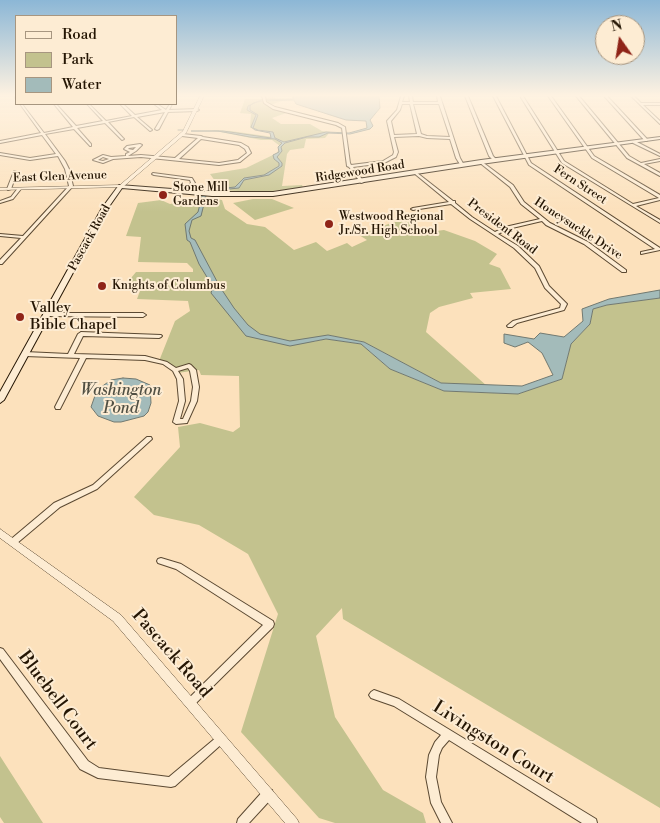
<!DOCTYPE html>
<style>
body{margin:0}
#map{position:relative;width:660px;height:823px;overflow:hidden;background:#fce1bc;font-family:"Libre Bodoni",serif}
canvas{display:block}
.legend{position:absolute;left:15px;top:15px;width:162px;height:90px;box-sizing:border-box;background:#fdecd3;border:1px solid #a79680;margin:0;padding:6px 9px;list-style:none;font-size:15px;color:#251604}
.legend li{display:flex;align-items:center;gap:10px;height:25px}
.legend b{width:25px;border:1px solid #a79680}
.north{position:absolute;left:595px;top:15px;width:50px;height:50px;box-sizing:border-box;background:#fdecd3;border:1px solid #a79680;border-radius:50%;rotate:347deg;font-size:14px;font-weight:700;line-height:20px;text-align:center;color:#251604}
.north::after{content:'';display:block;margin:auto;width:18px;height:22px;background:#8f2418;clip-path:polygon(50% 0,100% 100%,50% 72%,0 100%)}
</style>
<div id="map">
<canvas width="660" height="823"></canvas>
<ul class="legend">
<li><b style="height:6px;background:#fdecd3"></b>Road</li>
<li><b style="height:14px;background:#c3c28e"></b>Park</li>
<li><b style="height:14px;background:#a3bbba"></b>Water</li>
</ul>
<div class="north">N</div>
</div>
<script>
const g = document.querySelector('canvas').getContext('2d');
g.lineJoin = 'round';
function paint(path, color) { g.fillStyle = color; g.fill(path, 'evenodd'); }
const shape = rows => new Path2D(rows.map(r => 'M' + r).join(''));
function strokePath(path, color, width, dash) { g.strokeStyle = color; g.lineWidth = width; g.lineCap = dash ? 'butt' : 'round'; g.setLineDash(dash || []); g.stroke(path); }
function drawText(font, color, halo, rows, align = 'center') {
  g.font = font + ' "Libre Bodoni",serif'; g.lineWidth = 4; g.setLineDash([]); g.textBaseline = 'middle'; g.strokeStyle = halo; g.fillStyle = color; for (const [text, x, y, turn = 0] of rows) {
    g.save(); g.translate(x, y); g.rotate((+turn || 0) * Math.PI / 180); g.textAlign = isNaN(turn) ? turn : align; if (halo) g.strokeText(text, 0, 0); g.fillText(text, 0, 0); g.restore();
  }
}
const green = shape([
 [263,97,288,99,270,105,289,112,272,118,281,124,310,124,322,131,330,132,325,138,306,139,304,148,290,150,287,154,282,186,302,185,303,187,265,192,211,190,218,185,210,174,246,168,277,153,280,146,272,140,261,140,210,130,231,131,273,137,272,132,250,128,251,114,240,113,245,99,263,99],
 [196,196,222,200,225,209,247,224,265,227,294,250,316,242,327,251,347,243,352,247,367,240,359,235,407,217,413,234,444,230,475,241,497,254,489,264,500,268,511,289,470,293,473,298,439,307,430,313,426,332,487,386,441,383,364,342,328,335,312,342,326,339,361,344,390,369,444,391,518,394,562,379,571,344,590,324,593,309,607,305,660,298,660,808,343,619,342,608,316,636,335,717,383,790,423,813,426,823,335,823,319,818,241,732,278,614,248,554,199,525,154,515,134,497,180,447,178,427,200,423,233,432,240,427,239,376,201,375,199,370,177,373,159,361,175,321,190,311,188,301,137,299,140,291,121,290,136,272,193,272,193,269,187,263,138,262,141,237,126,236,138,203,161,200,170,204,180,202,189,205],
 [253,199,272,199,294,208,255,220,233,203],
 [0,756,43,823,4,823,0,817]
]);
const water = shape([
 [293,96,379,96,380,108,370,120,373,126,370,129,350,134,328,133,319,137,307,137,285,143,281,147,282,151,277,157,282,163,282,166,269,175,244,180,239,188,210,191,206,196,201,216,192,220,189,231,191,238,195,240,220,287,234,308,248,325,260,334,290,341,328,335,364,342,441,383,522,386,553,375,542,353,528,342,515,347,504,343,504,334,534,339,540,333,564,337,583,321,582,309,609,299,660,290,660,298,607,305,593,309,590,324,571,344,562,379,518,394,444,391,390,369,361,344,326,339,290,346,246,336,211,293,213,287,199,264,190,242,187,240,185,224,198,212,202,196,208,190,235,187,244,178,264,175,279,166,279,163,274,159,273,155,279,152,278,147,282,143,275,139,250,137,218,131,191,131,223,131,271,138,270,133,255,130,251,127,256,115,247,110,248,106,261,100,293,99,293,96],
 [294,100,296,104,346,120,366,121,367,128,349,133,326,132,284,142,275,138,273,132,258,130,253,128,258,115,250,110,250,106,253,103,261,101,294,100],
 [123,378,136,379,150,385,151,403,148,412,144,416,121,422,114,422,98,416,91,407,97,390,111,380,123,378]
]);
const stream = shape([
 [178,130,183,130]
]);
const minor = shape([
 [15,96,16,96,16,98,15,98,15,96],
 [262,96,265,96,266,102,275,107,338,123,345,127,350,163,351,165,383,161,393,155,394,152,387,121,397,110,401,96,404,96,402,102,410,102,409,96,412,96,413,102,438,102,437,96,440,96,460,158,464,165,461,166,456,158,450,139,427,138,419,136,394,137,398,152,396,157,384,163,353,167,364,182,361,183,349,167,347,166,342,128,336,125,273,109,264,103,262,96],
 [402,104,410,104,417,134,394,135,391,121,400,110,402,104],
 [413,104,439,104,450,137,427,136,421,134,413,104],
 [465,96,468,96,493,156,496,159,496,161,494,161,489,156,465,96],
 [493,96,496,96,531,163,660,248,660,250,641,254,641,252,655,249,529,165,493,96],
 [520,96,523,96,564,161,633,204,659,198,592,158,548,96,551,96,594,156,660,195,660,200,636,206,660,220,660,223,562,163,520,96],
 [576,96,579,96,629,156,641,163,660,159,660,161,644,164,660,173,660,176,627,158,576,96],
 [604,96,607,96,647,139,647,141,645,141,604,96],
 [631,96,634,96,641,103,660,103,660,105,643,105,660,121,660,124,631,96],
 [20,104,22,104,44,133,73,127,54,104,56,104,76,126,103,121,87,104,89,104,106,121,132,116,120,104,123,104,135,115,162,110,154,104,157,104,166,110,170,104,172,104,169,110,197,109,199,110,197,111,168,112,159,129,157,130,155,129,165,112,137,117,151,129,152,130,150,131,134,117,108,122,123,138,124,139,122,140,105,123,77,128,91,144,91,146,90,146,74,129,45,134,65,161,69,169,73,186,2,264,0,264,0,260,21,238,0,236,0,234,23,236,69,186,65,169,58,156,30,160,0,155,0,153,30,158,56,154,42,135,0,143,0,141,41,133,20,104],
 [183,134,201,136,203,137,241,143,248,147,251,153,240,162,219,165,141,157,113,159,103,163,93,160,103,155,111,157,126,156,126,154,130,152,124,149,127,146,140,144,142,145,136,151,128,156,141,155,175,158,198,138,182,136,181,135,183,134],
 [201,139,239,145,245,149,247,153,238,160,219,163,179,159,201,139],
 [136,147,133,150,128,149,129,148,136,147],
 [103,157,109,159,103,161,98,160,103,157],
 [633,141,635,141,660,154,660,156,633,143,633,141],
 [481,161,513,185,524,202,550,223,588,242,626,270,626,272,622,272,584,244,546,225,542,221,508,229,498,234,518,246,539,266,549,286,567,304,564,310,517,323,512,327,508,327,507,326,508,325,513,321,560,308,561,304,545,288,535,268,514,248,470,219,451,204,413,210,411,209,413,208,449,202,415,174,415,172,416,172,453,201,455,201,455,203,472,217,495,232,505,227,540,219,521,204,510,187,480,163,479,162,481,161],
 [14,171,17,172,11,189,8,190,7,189,14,171],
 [153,173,191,178,192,178,195,183,185,193,183,192,191,183,190,180,154,175,152,174,153,173],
 [18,188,21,189,13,199,0,203,0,201,11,197,18,188],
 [47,313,143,313,146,315,143,317,45,316,44,315,47,313],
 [81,332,161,335,162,336,161,337,159,338,83,336,74,354,145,356,167,362,176,368,189,364,191,365,196,370,199,387,197,401,187,423,176,424,173,422,179,401,177,379,173,371,163,364,145,360,86,358,60,409,56,409,55,407,80,358,25,356,22,354,25,352,68,354,78,334,81,332],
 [188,368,190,371,193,387,191,401,183,419,180,419,185,401,183,379,178,371,188,368],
 [147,437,151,437,152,439,97,489,60,507,16,544,13,545,10,544,9,542,10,540,54,503,93,485,147,437],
 [161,558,181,564,273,621,274,624,273,627,193,706,190,708,187,706,185,703,187,700,263,625,176,569,158,563,157,561,158,559,161,558],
 [0,648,3,649,88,761,99,768,169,777,218,736,221,734,224,736,226,739,224,742,175,786,171,787,98,778,80,769,0,659,0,648],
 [374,690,399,699,596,819,597,823,582,823,449,740,442,748,439,755,436,777,441,802,452,823,441,823,431,803,426,777,429,755,435,742,441,735,394,706,371,698,369,695,371,692,374,690],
 [268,789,272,790,273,794,272,798,249,823,237,823,238,819,264,790,268,789]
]);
const tertiary = shape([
 [200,96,204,96,186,133,123,187,0,190,0,188,120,185,183,131,200,96],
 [0,529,121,615,297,819,299,823,285,823,113,621,0,538,0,529]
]);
const secondary = shape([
 [660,137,660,139,481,164,273,196,212,196,122,188,108,208,4,400,0,403,0,392,102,208,119,185,212,192,273,192,481,160,660,137]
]);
const markers = [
 [163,195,5,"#8f2418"],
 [329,224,5,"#8f2418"],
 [102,286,5,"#8f2418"],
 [20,317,5,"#8f2418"]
];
const farStreetnames = [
 ["Ridgewood Road",360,172,-9],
 ["East Glen Avenue",60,177,-2],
 ["Fern Street",580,185,33],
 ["President Road",502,227,37],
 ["Honeysuckle Drive",578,229,33],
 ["Pascack Road",90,238,-61]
];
const farPoinames = [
 ["Stone Mill",173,188],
 ["Gardens",173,202],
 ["Westwood Regional",339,217],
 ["Jr./Sr. High School",339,231],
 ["Knights of Columbus",112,286]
];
const poiNames = [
 ["Valley",30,308],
 ["Bible Chapel",30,325]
];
const waterNames = [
 ["Washington",121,391],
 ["Pond",121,409]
];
const nearStreetnames = [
 ["Pascack Road",171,654,49],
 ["Bluebell Court",57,701,53],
 ["Livingston Court",493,743,32]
];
paint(green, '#c3c28e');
paint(water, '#a3bbba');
strokePath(water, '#717971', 1);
strokePath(stream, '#717971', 1);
strokePath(minor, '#5b4932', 2);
strokePath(tertiary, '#5b4932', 1);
strokePath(secondary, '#251604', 2);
paint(minor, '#fdecd3');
paint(tertiary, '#fdecd3');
paint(secondary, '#fdecd3');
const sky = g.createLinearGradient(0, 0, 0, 212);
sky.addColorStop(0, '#8cb7d6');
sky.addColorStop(0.45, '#fef2e1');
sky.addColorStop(1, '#fef2e100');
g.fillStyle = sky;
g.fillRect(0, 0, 660, 212);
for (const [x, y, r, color] of markers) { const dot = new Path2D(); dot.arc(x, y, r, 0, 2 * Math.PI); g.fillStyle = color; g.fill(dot); strokePath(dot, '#fdecd3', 2); }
drawText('12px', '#251604', '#fdecd3', farStreetnames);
drawText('12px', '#251604', '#fdecd3', farPoinames, 'left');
drawText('15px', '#251604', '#fdecd3', poiNames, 'left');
drawText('italic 16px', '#515044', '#fdecd3', waterNames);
drawText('18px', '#251604', '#fdecd3', nearStreetnames);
</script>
